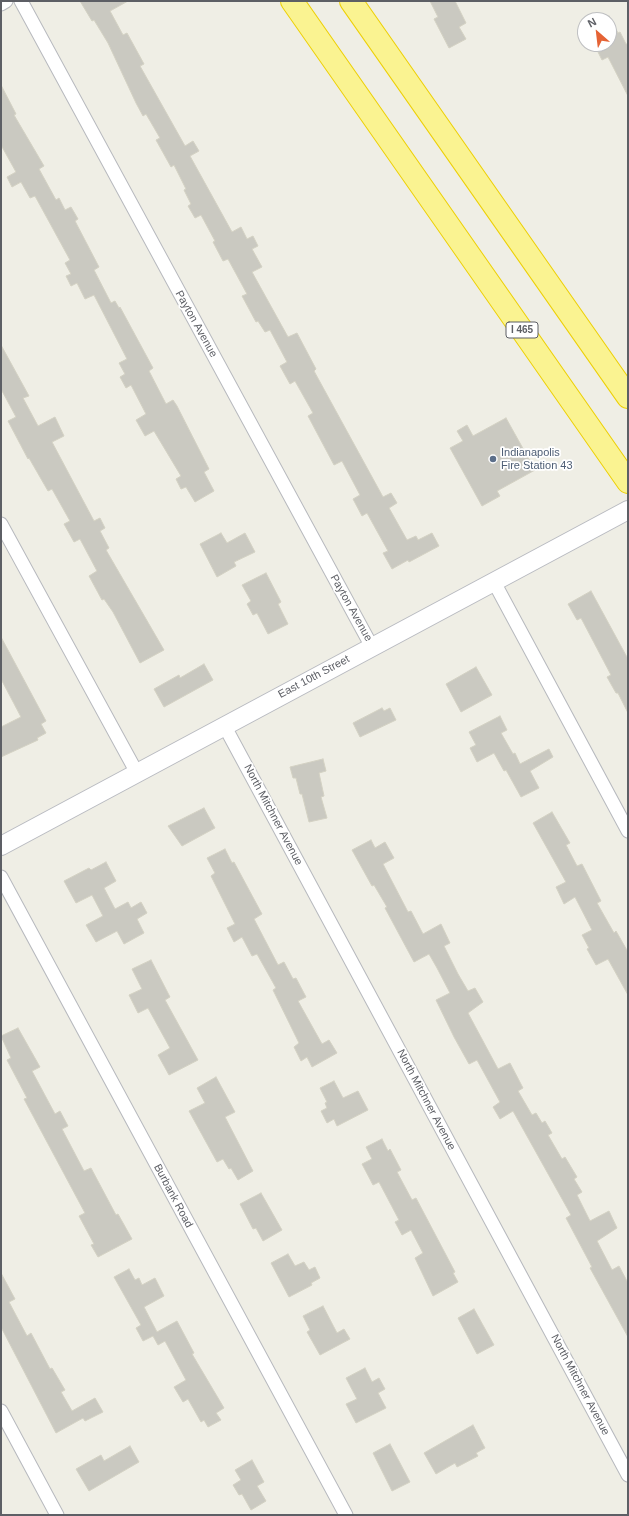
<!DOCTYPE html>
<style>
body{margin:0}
#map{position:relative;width:629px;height:1516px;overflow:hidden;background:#efeee5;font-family:Arial,sans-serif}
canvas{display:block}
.frame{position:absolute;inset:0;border:2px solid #5d5f65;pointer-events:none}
.north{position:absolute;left:577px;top:12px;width:40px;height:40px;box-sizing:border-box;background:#fff;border:1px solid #bebfc1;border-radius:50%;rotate:332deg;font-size:11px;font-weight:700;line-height:16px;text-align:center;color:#5d5f65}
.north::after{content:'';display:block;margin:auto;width:14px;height:18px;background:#e56335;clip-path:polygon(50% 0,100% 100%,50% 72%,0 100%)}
</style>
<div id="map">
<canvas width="629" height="1516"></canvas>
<div class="frame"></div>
<div class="north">N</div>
</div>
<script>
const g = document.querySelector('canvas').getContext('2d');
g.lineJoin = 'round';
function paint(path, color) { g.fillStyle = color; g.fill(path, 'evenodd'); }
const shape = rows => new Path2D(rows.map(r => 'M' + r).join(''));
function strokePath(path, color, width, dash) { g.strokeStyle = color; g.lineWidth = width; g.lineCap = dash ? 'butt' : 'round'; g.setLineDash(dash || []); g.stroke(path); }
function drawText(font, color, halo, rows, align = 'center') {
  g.font = font + ' Arial,sans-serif'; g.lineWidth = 3.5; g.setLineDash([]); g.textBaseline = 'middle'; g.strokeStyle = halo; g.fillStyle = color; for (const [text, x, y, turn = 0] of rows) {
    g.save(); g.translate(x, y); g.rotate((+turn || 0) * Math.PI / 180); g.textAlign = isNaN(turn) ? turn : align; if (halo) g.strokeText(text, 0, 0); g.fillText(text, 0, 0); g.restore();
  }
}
const building = shape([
 [80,1,128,1,110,11,123,35,127,33,144,64,140,66,185,146,193,141,199,151,190,156,232,232,241,227,247,239,253,236,258,246,252,249,262,267,252,272,288,337,297,333,316,369,314,371,383,497,391,493,397,503,389,508,407,540,416,536,418,540,432,533,439,546,409,562,408,560,392,569,383,553,388,551,367,513,362,516,353,499,360,495,342,461,334,465,308,416,313,413,295,381,290,384,280,366,287,362,270,330,265,332,258,321,256,322,242,296,247,294,228,259,223,261,213,242,215,241,201,215,195,218,188,206,191,204,184,190,186,189,174,165,171,167,156,140,160,138,146,114,143,116,136,103,108,43,94,20,92,21,80,1],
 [430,1,455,1,466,23,459,27,466,39,449,48,434,19,438,17,430,1],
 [609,16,618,33,620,32,626,44,628,44,628,96,608,57,602,60,594,44,609,44,609,16],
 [1,85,16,114,14,115,44,166,39,169,56,200,59,198,65,210,71,207,78,219,75,221,99,267,94,270,111,303,115,301,119,308,120,307,153,368,149,371,166,404,173,400,177,406,209,469,204,472,214,491,195,502,186,487,181,489,176,479,181,476,154,431,145,436,136,420,146,414,131,385,126,388,120,377,125,374,119,363,127,359,94,295,85,299,77,283,71,286,66,276,71,274,65,263,70,260,35,196,30,198,21,182,12,187,7,177,16,172,1,145,1,85],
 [1,345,29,396,23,398,38,426,55,417,64,436,52,442,94,521,100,518,105,528,100,531,109,548,106,550,164,650,140,663,113,612,104,599,102,600,89,576,97,571,80,539,74,542,64,524,70,521,52,489,48,491,29,458,28,459,8,421,16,417,1,389,1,345],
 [506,418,535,470,497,491,500,496,482,506,450,448,463,441,457,431,467,425,473,436,506,418],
 [221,533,227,543,245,533,255,552,234,562,236,566,217,577,200,544,221,533],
 [266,573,281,602,278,604,288,624,268,634,257,613,253,615,247,604,251,601,242,585,266,573],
 [591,591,628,659,628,713,618,693,616,693,607,677,611,675,581,618,577,620,568,604,591,591],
 [1,637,46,721,41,724,46,733,37,738,38,740,1,757,1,727,21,717,1,679,1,637],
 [204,664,213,680,164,707,154,689,179,675,180,678,204,664],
 [476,667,492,695,461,712,446,684,476,667],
 [382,708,384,711,390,708,396,720,360,737,353,723,382,708],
 [500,716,507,730,501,733,513,754,515,753,520,764,549,749,553,757,530,771,539,788,521,797,506,770,504,771,494,753,477,762,470,748,476,745,469,732,500,716],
 [323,759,326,771,319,773,324,796,321,797,327,818,309,822,302,794,300,794,296,778,293,778,290,767,323,759],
 [204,808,215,828,182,846,168,826,204,808],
 [552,812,570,843,566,845,577,866,582,864,601,901,597,903,614,933,616,931,628,952,628,995,608,959,596,965,587,949,589,948,582,935,592,930,575,897,564,904,556,887,566,882,533,823,552,812],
 [371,840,375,848,385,842,394,858,383,864,408,912,411,911,423,934,441,924,450,943,444,946,458,974,468,991,475,988,483,1002,468,1013,498,1069,510,1063,523,1088,518,1091,532,1115,536,1113,542,1123,545,1121,552,1133,548,1135,562,1159,565,1157,577,1177,574,1179,582,1192,577,1195,590,1221,609,1211,617,1228,597,1241,612,1270,619,1266,628,1283,628,1337,590,1268,592,1267,566,1218,571,1215,513,1111,500,1119,493,1107,500,1102,477,1060,469,1064,454,1037,436,1000,450,993,437,968,429,954,414,962,385,908,387,907,374,885,372,886,352,850,371,840],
 [225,849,232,863,234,862,262,914,254,919,278,965,284,962,293,979,296,978,306,997,298,1001,322,1044,329,1040,337,1053,312,1067,307,1057,301,1061,294,1047,299,1043,273,990,276,988,257,954,252,956,242,937,234,942,227,928,235,924,211,876,215,873,207,858,225,849],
 [106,862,116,881,104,888,115,909,128,902,131,908,141,902,147,913,137,919,144,933,124,944,117,931,96,942,86,925,103,916,92,895,76,903,64,881,89,868,91,870,106,862],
 [151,960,170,997,165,1000,198,1060,169,1075,158,1055,170,1048,148,1008,138,1013,129,995,142,989,132,969,151,960],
 [18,1028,40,1067,32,1071,55,1114,60,1111,68,1126,62,1129,84,1171,91,1168,116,1215,118,1214,132,1239,98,1257,91,1245,94,1244,79,1216,85,1213,24,1099,27,1098,7,1060,11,1058,1,1036,18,1028],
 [216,1077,235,1112,225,1117,253,1171,238,1180,231,1168,229,1169,223,1159,217,1162,189,1111,205,1103,197,1088,216,1077],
 [334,1081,343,1098,358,1091,368,1110,337,1126,334,1119,327,1123,321,1111,327,1108,325,1103,327,1102,320,1088,334,1081],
 [382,1139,388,1151,390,1149,401,1170,397,1172,412,1200,416,1198,455,1272,453,1273,458,1282,433,1296,415,1258,423,1253,411,1230,402,1235,395,1222,399,1220,379,1182,373,1185,362,1164,372,1159,366,1147,382,1139],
 [261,1193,282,1230,263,1241,256,1228,253,1229,240,1204,261,1193],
 [288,1254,295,1266,304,1262,309,1270,315,1267,320,1278,311,1283,312,1285,289,1297,271,1263,288,1254],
 [129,1269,135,1280,139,1278,142,1285,155,1278,164,1296,144,1307,157,1332,177,1321,194,1353,192,1354,224,1408,216,1413,221,1420,208,1427,204,1420,201,1422,188,1399,183,1402,174,1387,186,1380,165,1341,158,1345,153,1336,143,1341,136,1328,141,1325,114,1277,129,1269],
 [1,1273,15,1299,9,1302,27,1336,31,1333,50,1369,52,1368,65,1390,61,1392,72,1411,95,1398,103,1412,85,1421,83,1418,56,1433,1,1327,1,1273],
 [323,1306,337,1333,344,1329,350,1339,320,1355,307,1332,310,1330,303,1316,323,1306],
 [474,1309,494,1345,477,1354,458,1318,474,1309],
 [365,1368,372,1382,379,1378,385,1389,378,1393,386,1408,356,1423,346,1404,357,1399,346,1378,365,1368],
 [473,1425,485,1448,476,1453,478,1456,457,1467,455,1463,436,1474,424,1453,473,1425],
 [390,1444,410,1482,392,1491,373,1453,390,1444],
 [130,1446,139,1462,89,1491,76,1469,101,1455,104,1461,130,1446],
 [252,1460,264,1482,257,1486,266,1501,251,1510,242,1494,239,1495,233,1485,241,1480,235,1470,252,1460]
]);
const minor = shape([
 [21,1,372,647],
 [1,4,6,1],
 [1,524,137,773],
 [494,582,628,831],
 [224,725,628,1475],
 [1,877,346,1515],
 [1,1411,57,1515]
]);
const secondary = shape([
 [1,846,628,510]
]);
const motorway = shape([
 [292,1,628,482],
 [351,1,628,397]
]);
const markers = [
 [493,459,4,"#5c6f8a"]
];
const shields = [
 [522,330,32]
];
const shieldNames = [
 ["I 465",522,330]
];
const streetNames = [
 ["Payton Avenue",196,324,61],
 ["Payton Avenue",351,608,61],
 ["East 10th Street",314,677,-28],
 ["North Mitchner Avenue",273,815,62],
 ["North Mitchner Avenue",426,1100,62],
 ["Burbank Road",173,1196,62],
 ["North Mitchner Avenue",580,1385,62]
];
const serviceNames = [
 ["Indianapolis",501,453],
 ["Fire Station 43",501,466]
];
paint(building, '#cac9c1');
strokePath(building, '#d3d1c3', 1);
strokePath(minor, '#b7b9be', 15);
strokePath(secondary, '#b8bac0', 20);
strokePath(motorway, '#edd006', 24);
strokePath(minor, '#fff', 13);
strokePath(secondary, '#fff', 18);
strokePath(motorway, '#faf391', 22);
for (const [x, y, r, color] of markers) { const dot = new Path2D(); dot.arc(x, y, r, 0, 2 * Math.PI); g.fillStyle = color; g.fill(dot); strokePath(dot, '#fff', 1.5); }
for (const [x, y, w] of shields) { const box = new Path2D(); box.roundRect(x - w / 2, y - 8, w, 16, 3); g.fillStyle = '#fff'; g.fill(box); strokePath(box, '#5d5f65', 1); }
drawText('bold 10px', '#5d5f65', null, shieldNames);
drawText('11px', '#5d5f65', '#fff', streetNames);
drawText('11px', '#4e5e75', '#fff', serviceNames, 'left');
</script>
